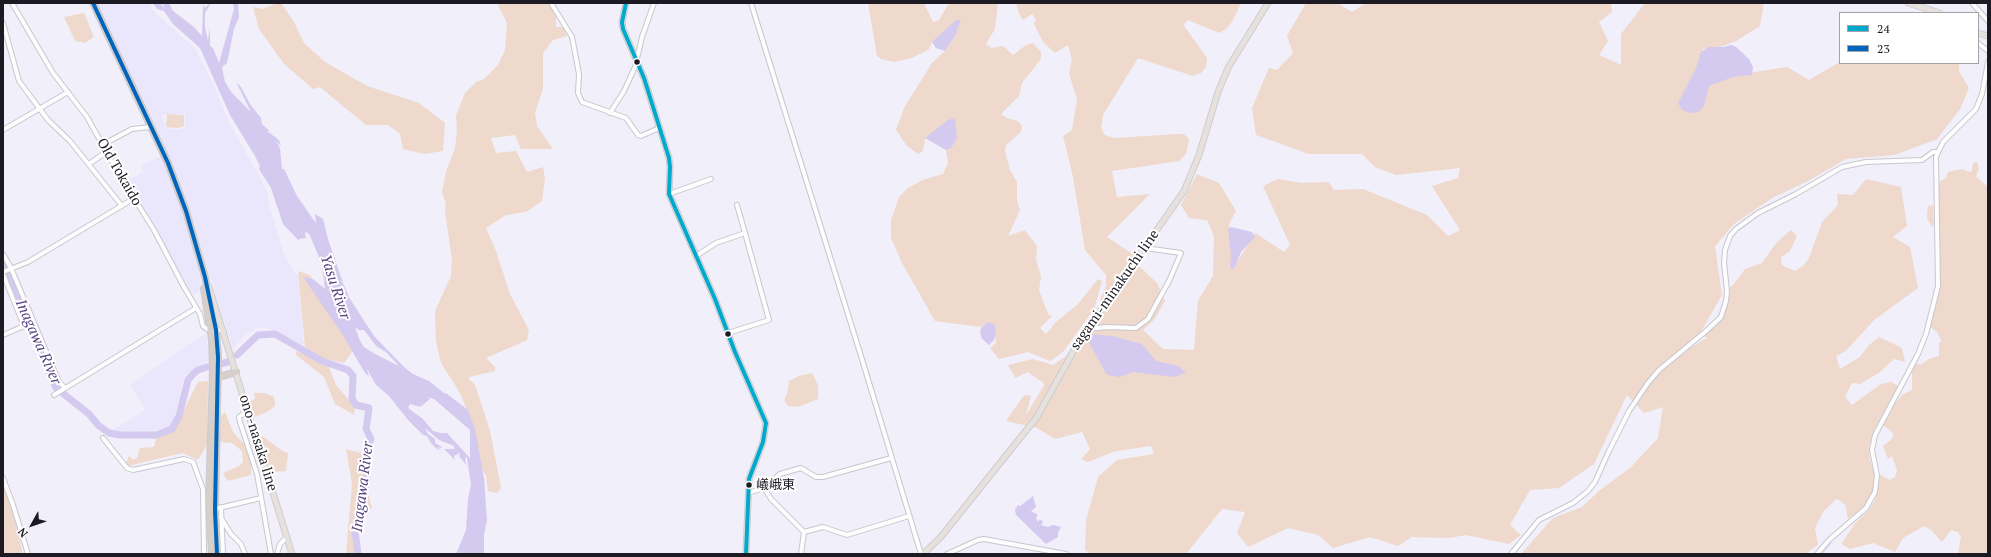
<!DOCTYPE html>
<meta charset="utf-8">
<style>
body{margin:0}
#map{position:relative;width:1991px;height:557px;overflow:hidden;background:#f1eff9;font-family:"PT Serif",serif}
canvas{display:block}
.frame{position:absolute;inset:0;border:4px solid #1c1a22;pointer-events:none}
.legend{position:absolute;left:1839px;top:12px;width:140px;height:52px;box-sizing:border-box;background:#fff;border:1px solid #a4a3a7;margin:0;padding:5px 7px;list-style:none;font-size:12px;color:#1c1a22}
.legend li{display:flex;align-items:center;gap:8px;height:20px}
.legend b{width:20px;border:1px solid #a4a3a7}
.north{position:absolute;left:12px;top:505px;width:40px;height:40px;-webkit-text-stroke:3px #fff;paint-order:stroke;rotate:230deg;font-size:11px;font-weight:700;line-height:16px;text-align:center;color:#1c1a22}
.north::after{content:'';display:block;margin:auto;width:14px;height:18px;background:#1c1a22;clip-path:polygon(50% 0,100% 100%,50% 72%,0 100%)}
</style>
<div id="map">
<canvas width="1991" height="557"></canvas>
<div class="frame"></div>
<ul class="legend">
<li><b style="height:5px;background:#00a9ce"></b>24</li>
<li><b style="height:5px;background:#0065bd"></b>23</li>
</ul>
<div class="north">N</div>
</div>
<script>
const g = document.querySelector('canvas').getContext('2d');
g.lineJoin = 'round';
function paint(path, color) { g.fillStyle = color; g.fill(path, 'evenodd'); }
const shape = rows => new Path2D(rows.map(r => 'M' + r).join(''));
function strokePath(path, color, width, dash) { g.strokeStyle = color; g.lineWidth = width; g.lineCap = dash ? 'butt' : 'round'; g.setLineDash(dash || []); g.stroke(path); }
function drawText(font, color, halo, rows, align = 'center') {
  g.font = font + ' "PT Serif","Noto Sans JP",serif'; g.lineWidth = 4; g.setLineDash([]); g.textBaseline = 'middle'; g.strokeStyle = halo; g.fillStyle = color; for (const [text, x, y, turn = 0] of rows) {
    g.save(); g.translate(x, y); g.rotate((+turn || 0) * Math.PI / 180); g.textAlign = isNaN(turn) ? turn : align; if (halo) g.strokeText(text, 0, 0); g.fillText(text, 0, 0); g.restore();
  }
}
const built = shape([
 [96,3,149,3,155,13,195,48,214,86,228,121,267,190,270,209,285,257,298,276,304,346,270,329,260,327,246,334,233,349,184,193,156,127],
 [185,114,185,127,180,130,166,128,161,115],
 [162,156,178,196,198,267,202,291,191,295,185,286,155,228,125,182,144,172,141,165],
 [206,335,209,360,185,375,173,423,170,426,166,429,155,430,155,432,112,431,145,410,130,385,201,336]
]);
const green = shape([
 [277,3,281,3,294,22,304,43,325,62,367,86,419,103,445,123,443,151,424,154,403,149,400,134,388,125,366,125,320,87,313,89,284,64,259,29,253,7,263,9],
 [497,3,549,3,556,17,556,27,564,27,567,36,553,40,543,53,543,89,535,113,537,126,553,149,521,149,515,135,491,138,496,153,516,151,527,172,543,167,545,178,542,201,526,212,506,215,486,228,496,251,510,294,529,330,527,340,486,358,495,367,495,371,469,377,469,380,474,383,477,391,490,431,501,488,497,493,488,491,486,475,479,467,471,420,460,393,441,363,436,341,435,311,451,276,452,260,445,211,446,204,442,192,446,172,455,148,457,131,456,116,465,93,476,82,484,79,498,65,505,50,507,23],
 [868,3,924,3,933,22,939,20,949,3,998,3,995,29,986,44,991,48,1003,46,1013,55,1026,45,1033,43,1041,52,1041,59,1022,83,1019,96,1001,114,1007,118,1018,121,1022,126,1021,132,1006,145,1005,151,1010,170,1017,182,1017,200,1020,210,1008,236,1025,230,1037,246,1036,259,1041,277,1039,290,1046,309,1049,315,1052,316,1040,328,1046,334,1056,322,1077,305,1098,279,1102,281,1094,309,1063,352,1050,361,1028,352,999,359,990,348,996,343,994,328,988,324,981,327,935,321,902,263,891,238,891,220,899,197,908,188,925,179,943,174,948,163,946,150,951,148,925,138,923,151,918,154,907,146,896,130,904,108,932,63,945,51,955,36,932,42,929,49,912,58,894,62,881,59,877,56],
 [1016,3,1241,3,1232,22,1226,29,1219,33,1188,20,1185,23,1184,26,1207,58,1206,67,1201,73,1193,76,1138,58,1103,115,1101,128,1105,135,1114,138,1178,134,1184,134,1189,139,1186,154,1179,161,1112,171,1117,197,1150,194,1107,237,1137,257,1116,293,1138,265,1157,283,1165,301,1154,320,1143,330,1163,349,1194,350,1198,301,1213,276,1214,236,1207,220,1189,218,1181,205,1197,174,1219,183,1236,211,1229,224,1232,261,1229,266,1234,267,1255,233,1284,252,1290,245,1263,186,1278,179,1301,183,1329,182,1334,190,1363,189,1427,215,1448,236,1460,230,1432,186,1458,178,1460,168,1396,175,1375,167,1362,154,1309,154,1256,135,1252,108,1269,68,1277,70,1293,53,1287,36,1306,3,1337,3,1352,12,1366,3,1611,3,1612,12,1599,22,1608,41,1599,55,1621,65,1621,34,1645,3,1764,3,1760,26,1736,41,1717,48,1703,49,1689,112,1702,108,1705,85,1729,76,1787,67,1809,80,1840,62,1959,63,1959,71,1969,88,1960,109,1937,139,1895,155,1846,159,1808,181,1772,198,1734,224,1715,246,1722,295,1692,347,1707,338,1704,336,1721,319,1728,302,1729,288,1734,284,1745,269,1762,263,1776,243,1791,230,1797,236,1790,251,1781,257,1782,265,1795,271,1803,266,1809,258,1822,222,1838,205,1837,194,1853,195,1866,179,1901,187,1907,226,1893,237,1910,247,1918,288,1874,320,1846,351,1836,356,1840,369,1860,357,1869,345,1879,337,1902,348,1905,362,1894,359,1880,372,1860,384,1852,383,1845,397,1852,405,1881,384,1891,382,1898,386,1874,430,1869,447,1870,460,1874,471,1874,489,1867,504,1848,519,1846,506,1838,499,1835,500,1823,512,1815,528,1818,545,1805,554,1521,554,1553,518,1582,507,1599,491,1631,467,1658,438,1663,407,1644,413,1627,395,1594,464,1559,488,1530,490,1510,525,1521,535,1509,544,1466,535,1449,538,1412,537,1398,546,1370,537,1333,548,1318,535,1288,528,1248,547,1237,533,1245,512,1222,509,1186,554,1090,554,1085,550,1086,520,1098,477,1117,460,1154,454,1151,446,1116,451,1088,462,1081,459,1090,449,1082,432,1055,439,1037,428,1006,421,1024,395,1031,396,1026,415,1045,384,1028,372,1015,378,1008,365,1033,359,1053,365,1066,356,1106,305,1100,300,1106,286,1106,275,1085,250,1073,177,1063,136,1072,130,1077,99,1069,74,1072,59,1068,45,1055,53,1043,42,1034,24,1036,19,1032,14,1023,20,1019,14],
 [84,13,94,37,85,43,75,41,64,17],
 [167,114,184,115,184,126,178,128,166,127],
 [1977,162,1979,168,1976,177,1988,187,1988,554,1958,554,1961,537,1958,532,1951,530,1942,542,1931,530,1924,526,1903,538,1895,552,1873,543,1850,549,1842,544,1844,540,1855,523,1869,510,1875,500,1880,475,1890,480,1895,477,1897,470,1892,456,1888,459,1883,446,1891,440,1894,434,1882,424,1888,412,1902,395,1912,390,1912,372,1915,364,1922,364,1929,359,1939,356,1939,342,1942,342,1937,332,1930,327,1939,286,1939,182,1946,178,1948,172,1963,169,1968,172,1972,171,1973,163],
 [1933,205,1934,224,1932,227,1927,218,1928,206],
 [298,271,310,275,354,349,344,363,322,358,305,347],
 [297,351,329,367,336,385,355,407,354,415,335,404,324,377,295,354],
 [812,373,818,385,818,399,798,407,788,406,784,400,787,394,789,381,799,376],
 [208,381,207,445,198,460,182,453,128,466,126,463,129,456,133,460,137,458,140,448,154,447,157,435,174,430,198,382],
 [254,393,265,393,274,397,275,406,267,412,254,417,249,402,255,399],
 [225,412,233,432,244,444,251,463,251,475,228,481,223,473,239,466,243,462,242,451,232,443,220,442,221,416],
 [262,436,281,450,288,453,286,471,271,472,259,438],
 [346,449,361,453,368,462,364,480,372,508,356,520,355,541,357,554,346,554,352,484],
 [3,484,13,514,23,554,3,554]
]);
const water = shape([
 [153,3,161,3,164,9,163,3,169,3,173,11,194,27,202,36,203,7,204,3,204,8,211,3,205,13,205,28,208,40,210,27,210,46,213,48,219,63,234,9,233,3,238,3,239,17,234,29,227,63,222,67,225,82,232,93,251,112,236,82,241,87,250,104,261,118,262,124,274,135,270,131,267,131,279,140,281,146,278,143,274,141,278,144,280,149,282,169,284,169,297,196,313,219,316,223,315,214,323,219,328,239,343,283,350,299,374,336,404,367,413,374,429,381,444,393,447,394,468,410,475,429,484,478,487,520,484,535,484,554,456,554,466,530,468,499,471,485,467,458,466,457,465,460,467,466,459,456,460,453,454,456,455,460,445,450,445,449,454,449,454,446,439,440,425,428,428,434,435,439,435,443,442,447,441,448,437,447,442,451,437,449,430,442,427,436,423,435,409,421,389,396,376,385,367,369,369,377,365,373,342,334,303,277,313,279,325,289,322,264,310,236,307,232,305,233,306,238,299,239,299,241,283,224,271,188,259,169,260,166,255,156,230,115,200,48,173,24,164,11,157,9],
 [355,327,359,330,364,330,376,346,386,352,399,366,375,354,364,347,360,341],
 [428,397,434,399,470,430,470,458,447,433,441,433,433,431,423,419,408,408,410,404,420,407,430,399],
 [961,19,955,36,945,51,936,48,932,42,955,21],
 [1731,45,1736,47,1749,59,1753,67,1752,75,1733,77,1709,86,1704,106,1698,112,1690,113,1682,110,1678,103,1696,68,1701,52,1709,47,1723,47],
 [955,118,957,138,951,148,946,150,925,138,948,120],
 [1231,227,1252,232,1255,237,1241,252,1234,269,1232,269,1230,267,1231,256,1228,229],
 [988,322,995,325,996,332,994,340,989,345,982,339,980,332,981,328],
 [1089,334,1112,336,1142,344,1156,361,1178,366,1186,372,1175,377,1133,372,1120,377,1107,375,1087,339],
 [1033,496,1036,507,1031,511,1038,515,1036,517,1038,522,1040,519,1043,522,1041,525,1048,527,1053,525,1061,527,1058,533,1058,537,1046,544,1016,515,1015,510,1018,505,1020,506]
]);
const stream = shape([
 [1822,554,1831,543]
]);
const river = shape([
 [3,263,10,275,37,344,56,388,89,414,98,425,109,433,120,435,156,435,172,429,179,416,188,380,192,375,198,370,207,367,228,362],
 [237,355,258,335,275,334,322,361,348,370,353,376,352,399,356,405,369,408,366,429,371,439,365,455,367,480,355,531,358,554]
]);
const minor = shape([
 [12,3,53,73,87,117,120,176,154,230,184,287,200,314,203,326,207,329,221,330,224,332],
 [551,3,572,37,579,74,578,93,582,102,626,118,638,135,641,136,659,128],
 [751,3,861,356,921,554],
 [1972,3,1988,21],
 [3,23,19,81,48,120,70,141,122,206],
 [1978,43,1988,51],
 [610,113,624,91,635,67,642,37,654,3],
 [3,130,68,92],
 [102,145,132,129,151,127],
 [89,164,106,152],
 [669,194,711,179],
 [3,254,11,268,59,382,65,388],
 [696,256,716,243,745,233,737,205],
 [3,272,28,262,133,199],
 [3,274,24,326,3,335],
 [1087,329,1107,327,1136,328,1148,319,1169,281,1181,253,1145,248],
 [728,333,769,320,745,233],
 [54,395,196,308],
 [248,410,239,417,240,422,257,474,271,554],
 [103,438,127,468,133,470,184,459,193,462,203,489,204,554],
 [3,478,13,505,28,554],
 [764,488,771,499,804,532],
 [748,493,764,488,780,474,801,468,816,477,823,477,891,458],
 [221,507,223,554],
 [219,508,261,498],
 [221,518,231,534,241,544,245,554],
 [804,532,823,527,847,535,909,516],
 [277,554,280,544,287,537],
 [801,554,804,532],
 [947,554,978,540,984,539,1066,554],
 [1511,554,1539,520,1573,503,1588,491,1595,482,1609,451,1629,411,1648,383,1659,370,1705,332,1721,317,1726,301,1727,291,1724,263,1725,250,1730,236,1736,229,1758,213,1796,194,1842,167,1866,162,1922,160,1933,152,1937,152],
 [1817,554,1829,540,1866,508,1875,492,1877,475,1872,450,1875,435,1918,354,1926,334,1938,286,1936,157,1943,142,1976,109,1982,94,1988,62]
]);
const major = shape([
 [626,3,622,22,623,29,644,78,669,158,670,167,669,194,715,299,735,352,766,423,763,442,749,479,746,554],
 [1908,3,1940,13],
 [1978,33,1988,36],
 [209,287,292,554],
 [923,554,940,538,1037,417,1078,343,1184,191,1199,155,1218,92,1228,68,1268,3]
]);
const highway = shape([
 [93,3,168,163,186,211,205,277,216,330,218,357,215,511,217,554],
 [204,289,212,340,213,370,209,501,212,554],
 [219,377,236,372]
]);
const bus1 = shape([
 [626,3,622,22,623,29,644,78,669,158,670,167,669,194,715,299,735,352,766,423,763,442,749,479,746,554]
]);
const bus2 = shape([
 [93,3,168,163,186,211,205,277,216,330,218,357,215,511,217,554]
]);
const markers = [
 [637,62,3.5,"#1c1a22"],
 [728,334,3.5,"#1c1a22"],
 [749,485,3.5,"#1c1a22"]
];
const busNames = [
 ["嶬峨東",756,485]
];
const streetNames = [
 ["Old Tokaido",119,172,60],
 ["sagami-minakuchi line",1115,290,-55],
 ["ono-nasaka line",258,443,73]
];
const waterNames = [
 ["Yasu River",335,287,72],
 ["Inagawa River",38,342,66],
 ["Inagawa River",363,487,-83]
];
paint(built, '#eae6fb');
paint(green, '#eed9cc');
paint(water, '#d4caf0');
strokePath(stream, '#d4caf0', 1);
strokePath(river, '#d4caf0', 7);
strokePath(minor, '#c8c6cf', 6);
strokePath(major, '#cdccd0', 7);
strokePath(highway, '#cdccd0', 8);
strokePath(minor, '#fdfdfe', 4);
strokePath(major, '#e7e1de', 5);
strokePath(highway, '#d8d0c8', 5.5);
strokePath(bus1, '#00a9ce', 4);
strokePath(bus2, '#0065bd', 4);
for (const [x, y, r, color] of markers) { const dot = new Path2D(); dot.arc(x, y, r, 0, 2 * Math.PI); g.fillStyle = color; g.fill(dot); strokePath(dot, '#fff', 1.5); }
drawText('13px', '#1c1a22', '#fff', busNames, 'left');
drawText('14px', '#1c1a22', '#fff', streetNames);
drawText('italic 15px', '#584583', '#fff', waterNames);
</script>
